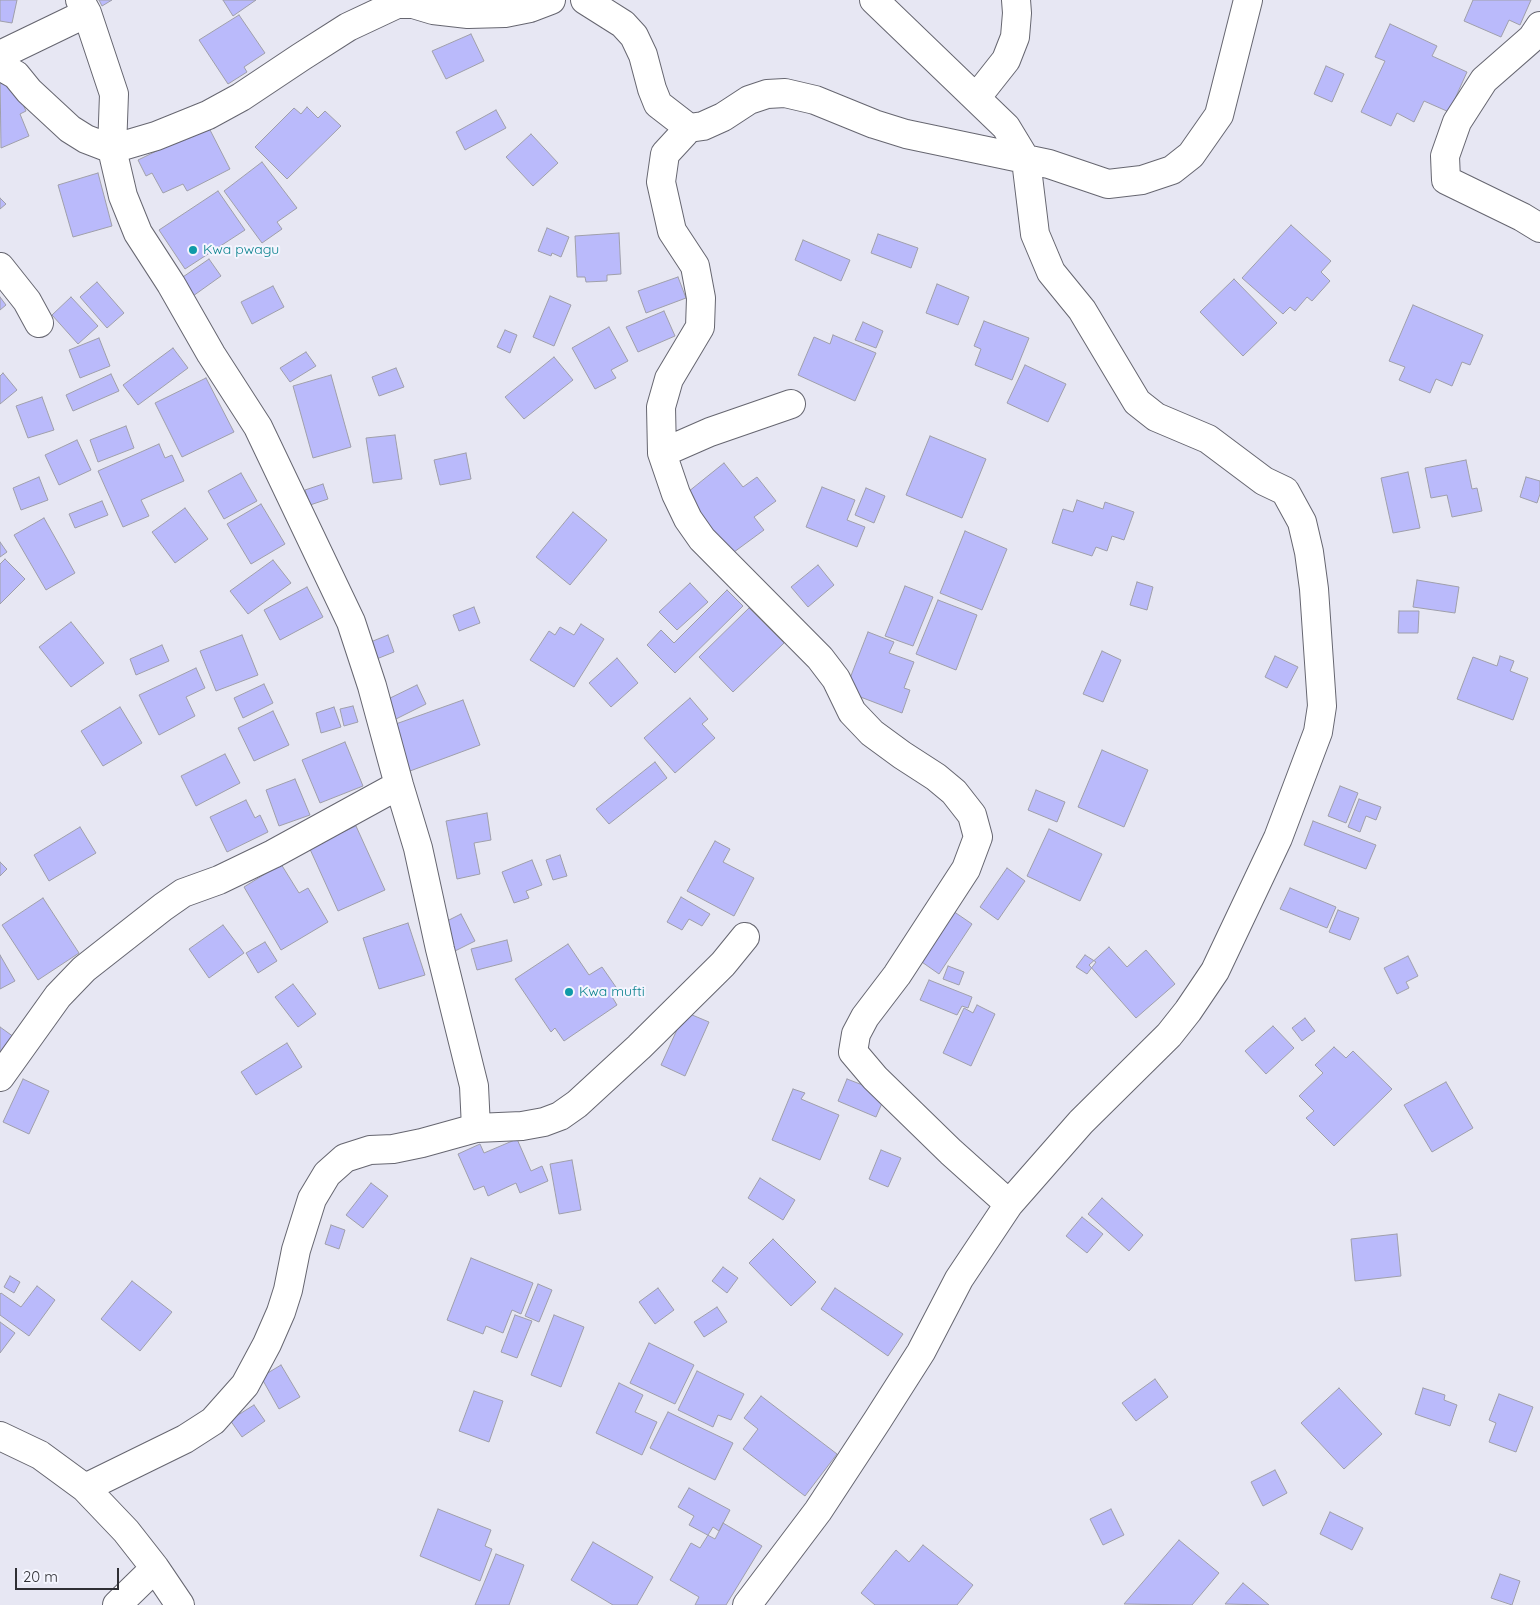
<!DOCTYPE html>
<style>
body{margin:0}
#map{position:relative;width:1540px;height:1605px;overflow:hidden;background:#e7e7f3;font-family:Quicksand,sans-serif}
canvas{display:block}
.scale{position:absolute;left:15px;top:1568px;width:104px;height:22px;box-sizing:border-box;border:2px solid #2f2f34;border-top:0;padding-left:6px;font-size:15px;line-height:18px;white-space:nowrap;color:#2f2f34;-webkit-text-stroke:4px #f4f5fe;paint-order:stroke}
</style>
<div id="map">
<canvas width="1540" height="1605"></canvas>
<div class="scale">20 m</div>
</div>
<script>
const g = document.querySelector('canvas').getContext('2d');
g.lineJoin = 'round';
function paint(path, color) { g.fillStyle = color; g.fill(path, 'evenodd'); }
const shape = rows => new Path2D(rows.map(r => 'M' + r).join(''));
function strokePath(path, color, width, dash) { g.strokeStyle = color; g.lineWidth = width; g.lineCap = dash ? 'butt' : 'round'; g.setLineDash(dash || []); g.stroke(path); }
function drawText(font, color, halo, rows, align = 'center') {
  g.font = font + ' Quicksand,sans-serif'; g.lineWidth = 4; g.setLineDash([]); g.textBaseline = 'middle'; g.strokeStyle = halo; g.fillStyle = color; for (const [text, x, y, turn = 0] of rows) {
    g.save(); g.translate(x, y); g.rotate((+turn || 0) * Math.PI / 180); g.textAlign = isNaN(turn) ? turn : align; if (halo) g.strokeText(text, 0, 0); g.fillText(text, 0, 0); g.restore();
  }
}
const building = shape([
 [0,0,17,0,12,23,0,21,0,0],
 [99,0,112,0,102,6,99,0],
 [223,0,256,0,233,16,223,0],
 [1473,0,1531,0,1520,25,1509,20,1501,37,1464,21,1473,0],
 [239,15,265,53,244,67,247,72,228,84,199,40,239,15],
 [1390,24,1437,46,1432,56,1467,72,1449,112,1424,101,1414,122,1397,113,1391,126,1361,112,1385,61,1375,57,1390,24],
 [471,34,484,61,446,79,432,51,471,34],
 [1326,66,1344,74,1332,102,1314,94,1326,66],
 [0,78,14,84,26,111,20,114,29,136,1,148,0,78],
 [307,107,318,118,325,111,341,126,287,179,255,147,294,108,301,114,307,107],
 [496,110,506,128,465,150,456,132,496,110],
 [208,126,230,169,187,191,183,184,163,193,152,173,146,176,138,160,208,126],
 [531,134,558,163,533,186,506,157,531,134],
 [262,162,297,208,277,222,282,229,262,243,224,191,262,162],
 [98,173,112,226,73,237,58,185,98,173],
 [218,191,245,230,185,269,159,230,218,191],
 [0,198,6,204,0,209,0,198],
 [1291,225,1331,261,1321,272,1330,281,1312,301,1307,297,1295,311,1290,307,1283,314,1242,278,1291,225],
 [547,228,569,237,561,257,552,253,551,256,538,251,547,228],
 [619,233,621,274,607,275,607,281,586,282,585,277,577,277,575,236,619,233],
 [878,234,918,248,911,268,871,253,878,234],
 [803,240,850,260,841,281,795,260,803,240],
 [209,259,221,276,193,296,180,279,209,259],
 [678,277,686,298,646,313,638,291,678,277],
 [1234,279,1277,323,1243,356,1200,312,1234,279],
 [97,282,124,313,107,328,80,297,97,282],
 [937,284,969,297,958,325,926,313,937,284],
 [273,286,284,307,252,324,241,302,273,286],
 [550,296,571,305,554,346,533,337,550,296],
 [0,297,6,305,0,310,0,297],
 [71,297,98,326,78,344,52,315,71,297],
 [1413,305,1483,335,1470,365,1462,362,1452,386,1436,379,1430,393,1399,380,1405,367,1389,361,1413,305],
 [664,311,675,336,638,352,626,327,664,311],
 [984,321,1029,338,1012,380,975,365,981,349,974,346,984,321],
 [863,322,883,331,876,348,855,340,863,322],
 [609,327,628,361,611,370,616,378,595,389,572,348,609,327],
 [505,330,517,335,510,353,497,347,505,330],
 [833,335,876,353,855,401,798,375,814,337,830,344,833,335],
 [99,338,110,366,80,378,69,350,99,338],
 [173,348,188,368,138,405,123,385,173,348],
 [306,352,316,366,290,382,280,368,306,352],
 [554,357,573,380,524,419,505,397,554,357],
 [1025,365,1066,384,1048,422,1007,403,1025,365],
 [396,368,404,387,379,396,372,377,396,368],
 [3,373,17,390,0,404,0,376,3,373],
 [111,374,119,391,73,411,66,395,111,374],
 [331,375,351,447,313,458,293,386,331,375],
 [206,378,234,432,182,457,155,403,206,378],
 [42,397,54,430,28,438,16,406,42,397],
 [126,426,134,448,98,462,90,440,126,426],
 [395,435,402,479,373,483,366,438,395,435],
 [930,436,986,459,962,518,906,495,930,436],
 [77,440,91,470,59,485,45,455,77,440],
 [159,444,165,458,172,455,184,481,141,500,149,516,123,527,98,471,159,444],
 [466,453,471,479,440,485,434,460,466,453],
 [1466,460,1472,489,1477,488,1482,511,1452,517,1447,495,1431,498,1425,468,1466,460],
 [724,463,743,487,757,477,776,501,754,517,764,530,730,555,683,496,724,463],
 [1408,472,1420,528,1393,533,1381,478,1408,472],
 [241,473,257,501,224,519,208,491,241,473],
 [39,477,48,500,21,510,13,488,39,477],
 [1526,477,1540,481,1540,494,1537,503,1520,497,1526,477],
 [323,484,328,499,310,505,305,490,323,484],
 [822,487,855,500,847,520,865,527,857,547,806,527,822,487],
 [866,488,885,496,874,523,855,515,866,488],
 [1077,500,1103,509,1105,502,1134,512,1124,540,1112,536,1107,551,1096,547,1092,556,1052,543,1063,509,1073,512,1077,500],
 [102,501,108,515,75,528,69,514,102,501],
 [261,504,285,544,251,564,227,524,261,504],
 [185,508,208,539,175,563,152,532,185,508],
 [573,512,607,540,570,585,536,557,573,512],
 [44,518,75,573,46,590,14,535,44,518],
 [965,531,1007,549,982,610,940,593,965,531],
 [0,542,7,552,0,557,0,542],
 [5,559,25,579,0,604,0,564,5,559],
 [273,560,291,583,248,614,230,591,273,560],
 [818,565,834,585,808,607,791,587,818,565],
 [1417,580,1459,587,1455,613,1413,607,1417,580],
 [1137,582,1153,587,1147,610,1130,605,1137,582],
 [690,583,708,602,677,630,659,612,690,583],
 [905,586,933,597,913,646,885,636,905,586],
 [307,587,323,617,280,640,264,610,307,587],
 [727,590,743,606,675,673,647,645,661,630,674,643,727,590],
 [938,600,977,615,956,670,916,654,938,600],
 [474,607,480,623,459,631,453,615,474,607],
 [749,608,784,643,733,692,699,657,749,608],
 [1399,611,1419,611,1418,633,1398,633,1399,611],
 [71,622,104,663,71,687,39,647,71,622],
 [581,624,604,639,574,687,530,660,549,631,555,635,560,627,574,635,581,624],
 [868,632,894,642,889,653,914,662,904,688,910,690,902,713,845,691,868,632],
 [242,635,258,675,216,691,200,651,242,635],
 [388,635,394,652,374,660,368,643,388,635],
 [162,645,169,661,136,675,130,659,162,645],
 [1102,651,1121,660,1103,702,1083,694,1102,651],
 [1275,656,1298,667,1287,688,1265,677,1275,656],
 [1500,656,1514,661,1510,671,1528,678,1513,720,1457,699,1473,657,1497,666,1500,656],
 [617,658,638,683,611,707,589,683,617,658],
 [196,668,205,688,186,697,195,716,159,735,139,695,196,668],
 [264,684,273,703,243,718,234,698,264,684],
 [417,685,426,704,394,720,384,701,417,685],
 [690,698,708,719,702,724,715,738,675,773,644,738,690,698],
 [463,700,480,745,410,771,393,725,463,700],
 [353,706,358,722,344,726,340,709,353,706],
 [120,707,142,743,103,766,81,731,120,707],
 [334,707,341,727,321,733,316,713,334,707],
 [273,711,289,745,254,761,238,728,273,711],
 [345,742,363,786,320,803,302,760,345,742],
 [1102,750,1148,770,1124,827,1078,807,1102,750],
 [225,754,240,783,196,806,181,776,225,754],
 [655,762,667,778,609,824,596,809,655,762],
 [295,779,310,815,279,826,266,790,295,779],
 [1340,786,1358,793,1346,823,1328,816,1340,786],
 [1036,790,1065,802,1057,822,1028,810,1036,790],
 [1359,799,1381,807,1376,820,1366,816,1360,832,1348,827,1359,799],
 [246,800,255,818,260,815,268,832,227,852,210,817,246,800],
 [487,813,491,840,474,843,480,874,457,879,446,821,487,813],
 [1313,821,1376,845,1366,869,1304,845,1313,821],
 [356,826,385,890,338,911,309,847,356,826],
 [80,827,96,853,49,881,34,855,80,827],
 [1049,829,1102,854,1080,901,1027,876,1049,829],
 [715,841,730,849,723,862,754,878,734,916,687,891,715,841],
 [560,855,567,876,553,880,546,860,560,855],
 [532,860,542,885,526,891,529,898,514,903,502,872,532,860],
 [0,862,7,869,0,876,0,862],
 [281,864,299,893,308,888,328,922,281,950,244,887,281,864],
 [1007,868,1025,881,998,920,980,907,1007,868],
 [1290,888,1336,907,1327,928,1280,909,1290,888],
 [681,897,710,914,702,926,689,919,682,930,667,922,681,897],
 [43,898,79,953,38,980,2,925,43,898],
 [1338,910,1359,918,1350,940,1329,932,1338,910],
 [953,911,972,924,939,974,919,960,953,911],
 [461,914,475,941,455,951,441,924,461,914],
 [408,923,425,975,379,989,363,938,408,923],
 [223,925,244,953,209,978,189,949,223,925],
 [507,940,512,961,477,970,471,949,507,940],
 [265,942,277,961,258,973,246,953,265,942],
 [568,944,589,975,602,967,618,990,611,995,617,1005,564,1041,555,1028,551,1032,515,979,568,944],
 [1109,947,1127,967,1146,950,1175,984,1136,1018,1089,965,1109,947],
 [0,955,15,981,0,989,0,955],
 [1085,955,1096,962,1087,974,1076,967,1085,955],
 [1408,956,1418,976,1406,982,1409,988,1397,994,1384,968,1408,956],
 [948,966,964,972,959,985,943,979,948,966],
 [929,980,972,997,968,1008,962,1006,957,1015,920,1000,929,980],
 [293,984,316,1014,298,1027,275,997,293,984],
 [977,1005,995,1014,971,1066,943,1053,964,1008,973,1013,977,1005],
 [685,1012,709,1022,685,1076,661,1065,685,1012],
 [1305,1018,1315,1031,1302,1041,1292,1028,1305,1018],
 [1273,1026,1294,1048,1266,1074,1245,1051,1273,1026],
 [0,1027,14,1037,0,1055,0,1027],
 [287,1043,302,1067,256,1095,241,1072,287,1043],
 [1334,1047,1346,1058,1353,1051,1392,1089,1334,1146,1306,1118,1314,1111,1299,1096,1323,1073,1315,1065,1334,1047],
 [23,1079,49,1091,29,1134,3,1122,23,1079],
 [847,1079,886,1094,876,1117,838,1101,847,1079],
 [1446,1082,1473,1128,1432,1152,1404,1105,1446,1082],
 [793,1089,805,1093,801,1099,839,1115,820,1160,772,1140,793,1089],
 [517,1139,531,1171,542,1166,548,1181,520,1193,516,1183,488,1196,484,1186,474,1190,458,1154,480,1144,484,1153,517,1139],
 [881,1150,901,1158,888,1187,869,1179,881,1150],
 [572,1160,581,1210,559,1214,550,1164,572,1160],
 [760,1178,795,1200,783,1220,748,1198,760,1178],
 [371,1183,388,1196,363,1228,346,1215,371,1183],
 [1102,1198,1143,1235,1129,1251,1088,1214,1102,1198],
 [1082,1217,1103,1234,1087,1253,1066,1236,1082,1217],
 [331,1225,345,1230,339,1249,325,1244,331,1225],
 [1397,1234,1401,1276,1355,1281,1351,1239,1397,1234],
 [773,1239,816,1282,791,1306,749,1263,773,1239],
 [471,1258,533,1283,521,1314,512,1310,503,1333,486,1326,483,1334,447,1320,471,1258],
 [723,1267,738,1278,727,1293,712,1281,723,1267],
 [10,1276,20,1282,14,1293,4,1287,10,1276],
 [132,1281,172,1312,140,1351,101,1319,132,1281],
 [538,1284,552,1290,539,1322,525,1316,538,1284],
 [37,1286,55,1300,29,1336,0,1315,0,1294,1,1293,21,1307,37,1286],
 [658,1288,674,1310,655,1324,639,1302,658,1288],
 [835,1288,903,1334,888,1356,821,1309,835,1288],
 [717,1307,727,1322,704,1337,694,1322,717,1307],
 [515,1315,532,1321,517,1358,501,1352,515,1315],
 [554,1315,584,1327,561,1387,531,1375,554,1315],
 [0,1322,15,1333,0,1353,0,1322],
 [649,1343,694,1365,675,1404,630,1383,649,1343],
 [281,1365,300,1397,279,1409,261,1377,281,1365],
 [697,1371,744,1394,731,1420,718,1415,713,1427,678,1410,697,1371],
 [1155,1379,1168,1397,1136,1421,1122,1403,1155,1379],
 [619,1383,643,1395,635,1412,657,1422,642,1455,596,1433,619,1383],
 [1339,1388,1382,1434,1344,1469,1301,1423,1339,1388],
 [1423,1388,1445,1395,1444,1400,1457,1405,1450,1426,1415,1414,1423,1388],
 [474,1391,503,1401,489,1442,459,1431,474,1391],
 [1499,1394,1533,1407,1516,1452,1489,1442,1496,1423,1489,1420,1499,1394],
 [761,1396,837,1454,805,1496,743,1449,758,1429,744,1418,761,1396],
 [254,1405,265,1421,242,1437,230,1420,254,1405],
 [668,1412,733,1443,715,1480,650,1448,668,1412],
 [1275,1470,1287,1493,1263,1506,1251,1482,1275,1470],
 [689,1488,730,1510,715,1539,689,1525,694,1516,678,1507,689,1488],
 [438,1509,491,1530,485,1546,492,1549,480,1581,420,1556,438,1509],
 [1111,1509,1124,1535,1103,1545,1090,1519,1111,1509],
 [1330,1512,1363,1528,1352,1550,1320,1534,1330,1512],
 [723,1523,762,1546,726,1605,695,1605,699,1597,670,1580,691,1543,700,1548,713,1527,719,1531,723,1523],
 [1179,1540,1219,1573,1192,1605,1124,1604,1179,1540],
 [593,1542,653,1577,637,1605,613,1605,571,1580,593,1542],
 [923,1545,973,1585,957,1605,875,1605,861,1593,896,1550,909,1562,923,1545],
 [496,1554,524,1565,509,1605,475,1605,496,1554],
 [1500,1574,1520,1581,1512,1605,1491,1598,1500,1574],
 [1243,1583,1269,1605,1225,1604,1243,1583]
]);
const street = shape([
 [80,0,87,13,114,94,112,149,123,196,138,233,171,284,211,354,258,427,351,622,372,686,399,785,418,848,440,949,474,1086,476,1128],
 [585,0,623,24,634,36,643,55,652,89,658,104,689,128,703,126,723,117,749,100,767,94,785,93,815,100,874,124,906,134,1049,164,1108,184,1142,180,1172,170,1191,155,1219,115,1248,0],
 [1540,26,1532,38,1484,80,1457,122,1445,156,1446,180,1522,217,1540,228],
 [0,55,87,13],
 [0,66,16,75,29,91,70,129,86,139,112,149,156,136,208,115,241,97,301,57,348,27,397,4,413,4,433,10,468,14,505,13,530,8,551,0],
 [976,98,1006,60,1015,37,1017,13,1016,0],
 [689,128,665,154,661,182,672,231,695,266,701,298,700,327,669,379,661,407,662,453,676,494,688,519,702,539,820,658,836,679,852,712,872,733,902,755,936,777,954,792,972,815,978,837,966,869,897,975,865,1017,856,1034,853,1052,875,1078,951,1152,1009,1204],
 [0,267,27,301,39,323],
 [662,453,710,432,791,404],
 [0,1077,58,996,84,969,163,907,183,893,219,880,273,854,399,785],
 [0,1436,40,1455,85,1488,126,1531,155,1568,180,1605],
 [85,1488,185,1439,213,1421,245,1385,267,1344,281,1312,288,1290,296,1250,312,1199,327,1174,345,1158,370,1150,393,1149,422,1143,476,1128,522,1126,544,1122,560,1116,577,1104,639,1047,723,964,745,937],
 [117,1605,155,1568],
 [747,1605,818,1511,877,1421,921,1352,959,1279,1009,1204,1081,1122,1169,1035,1188,1011,1215,971,1278,838,1318,732,1322,706,1314,589,1309,552,1302,522,1285,491,1264,481,1208,439,1156,417,1137,402,1082,310,1051,272,1035,234,1026,160,1006,127,874,0]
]);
const markers = [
 [193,250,5,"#0f9aa8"],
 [569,992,5,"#0f9aa8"]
];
const cultureNames = [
 ["Kwa pwagu",203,250],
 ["Kwa mufti",579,992]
];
paint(building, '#babafb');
strokePath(building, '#9f9faa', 1);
strokePath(street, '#666670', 30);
strokePath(street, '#fff', 28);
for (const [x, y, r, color] of markers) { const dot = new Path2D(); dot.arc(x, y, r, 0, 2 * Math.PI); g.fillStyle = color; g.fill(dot); strokePath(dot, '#f4f5fe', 2); }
drawText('14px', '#0d838f', '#f4f5fe', cultureNames, 'left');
</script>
